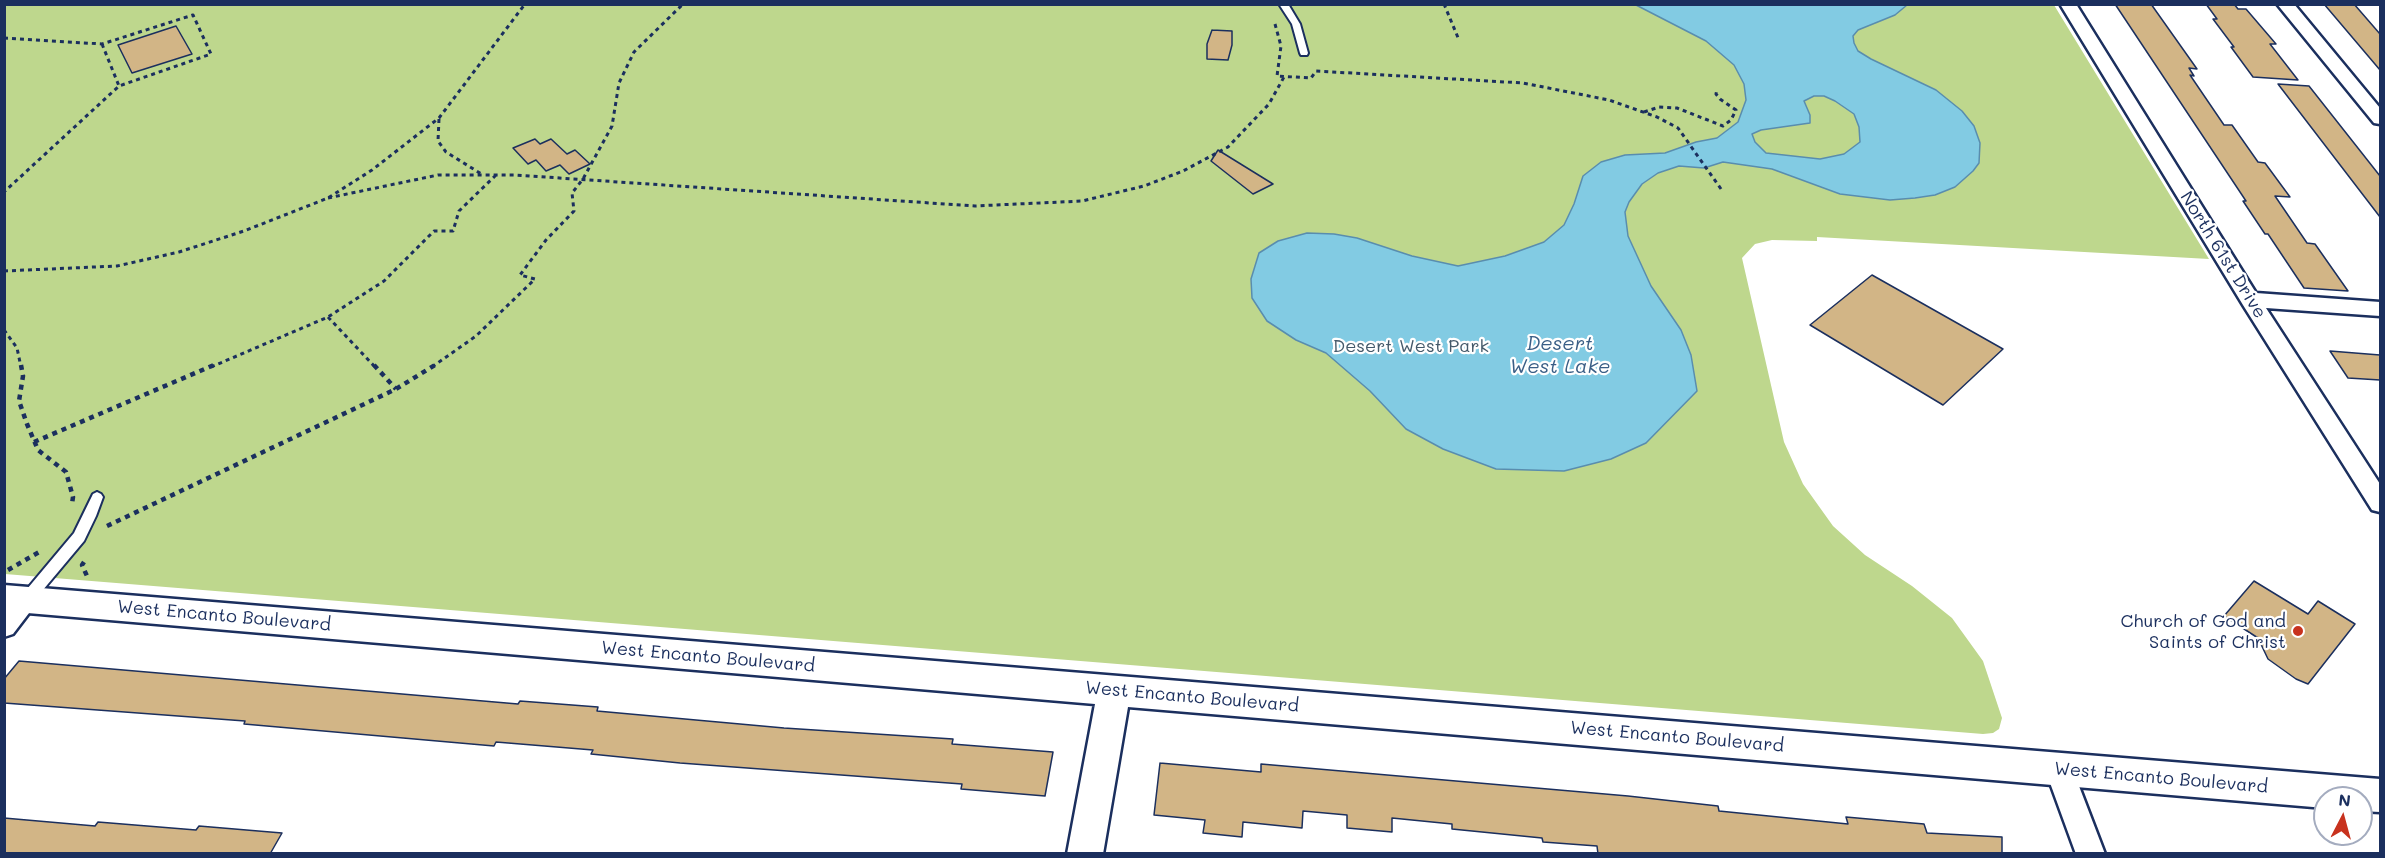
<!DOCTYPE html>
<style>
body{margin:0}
#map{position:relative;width:2385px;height:858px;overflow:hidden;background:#fff;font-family:Mali,sans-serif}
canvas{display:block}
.frame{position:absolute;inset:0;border:6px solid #1b2f5e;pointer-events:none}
.north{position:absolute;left:2313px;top:786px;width:60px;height:60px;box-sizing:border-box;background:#fff;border:2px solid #a4acbf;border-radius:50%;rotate:6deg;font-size:16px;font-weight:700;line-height:24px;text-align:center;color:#1b2f5e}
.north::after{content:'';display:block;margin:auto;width:21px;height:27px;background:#c8321e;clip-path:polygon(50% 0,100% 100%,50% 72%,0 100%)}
</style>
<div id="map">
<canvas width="2385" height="858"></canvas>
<div class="frame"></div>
<div class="north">N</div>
</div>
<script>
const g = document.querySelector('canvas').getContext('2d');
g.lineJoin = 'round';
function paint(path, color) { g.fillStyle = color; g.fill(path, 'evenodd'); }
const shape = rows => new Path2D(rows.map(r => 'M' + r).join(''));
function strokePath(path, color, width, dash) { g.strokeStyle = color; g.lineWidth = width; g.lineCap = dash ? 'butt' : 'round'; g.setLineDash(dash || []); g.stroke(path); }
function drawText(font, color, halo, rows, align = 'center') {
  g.font = font + ' Mali,sans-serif'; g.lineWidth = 4.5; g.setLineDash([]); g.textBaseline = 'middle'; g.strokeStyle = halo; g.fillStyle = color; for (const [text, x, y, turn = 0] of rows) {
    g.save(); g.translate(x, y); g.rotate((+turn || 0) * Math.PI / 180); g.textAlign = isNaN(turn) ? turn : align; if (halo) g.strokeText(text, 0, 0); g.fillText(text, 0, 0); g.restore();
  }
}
const green = shape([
 [4,5,2054,5,2209,259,1817,237,1817,241,1772,240,1755,244,1742,258,1784,442,1803,484,1833,526,1865,555,1912,586,1952,618,1983,661,2002,718,1999,729,1993,733,1983,734,5,574]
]);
const water = shape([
 [1636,5,1907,5,1895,15,1858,30,1853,36,1854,43,1858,51,1871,59,1936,90,1962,111,1974,126,1980,143,1979,163,1973,171,1955,187,1935,195,1915,198,1890,200,1840,194,1772,169,1723,162,1704,168,1679,166,1658,173,1642,184,1629,202,1625,212,1628,236,1651,286,1681,330,1691,355,1697,391,1646,443,1611,459,1564,471,1496,469,1443,449,1406,429,1370,391,1326,353,1296,340,1267,321,1252,298,1251,279,1259,253,1278,241,1307,233,1334,234,1357,238,1412,256,1458,266,1505,256,1544,242,1564,225,1574,204,1583,176,1601,162,1625,155,1665,153,1696,142,1717,138,1738,122,1746,100,1744,84,1734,65,1706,41,1636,5],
 [1814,96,1824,96,1835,101,1854,114,1859,127,1860,142,1844,154,1820,159,1766,153,1755,142,1752,134,1761,130,1810,123,1810,115,1804,101,1814,96]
]);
const building = shape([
 [2115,4,2151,4,2197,69,2189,68,2194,76,2190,75,2224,125,2232,125,2258,162,2265,163,2290,197,2275,196,2307,243,2315,244,2348,291,2304,288,2268,234,2265,234,2243,201,2246,201,2115,4],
 [2206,4,2234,4,2238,9,2246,9,2276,44,2270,44,2298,80,2253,77,2231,47,2234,47,2213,19,2217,19,2206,4],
 [2324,4,2354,4,2380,34,2380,70,2324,4],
 [176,26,192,54,132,73,118,45,176,26],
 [1212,30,1232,31,1232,45,1228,60,1207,59,1207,44,1212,30],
 [2278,84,2309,86,2380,176,2380,217,2278,84],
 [535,139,540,144,551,139,567,154,575,150,590,164,569,174,560,165,546,171,536,160,528,164,513,148,535,139],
 [1218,150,1273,184,1253,194,1211,161,1218,150],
 [1872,275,2003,349,1943,405,1810,325,1872,275],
 [2330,351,2380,355,2380,380,2348,378,2330,351],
 [2254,581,2308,614,2318,601,2355,624,2308,684,2296,679,2268,659,2258,638,2224,616,2254,581],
 [19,661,518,704,520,701,598,707,597,711,784,728,953,739,952,744,1053,752,1045,796,961,789,962,784,680,763,591,754,593,750,496,742,494,746,244,724,245,721,4,703,4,679,19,661],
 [1160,763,1261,772,1261,764,1628,796,1718,806,1719,811,1848,824,1846,817,1924,824,1927,833,2002,837,2002,854,1598,854,1597,846,1543,842,1542,838,1452,829,1452,824,1392,818,1392,832,1347,828,1347,815,1303,811,1302,828,1243,822,1242,837,1203,833,1205,820,1154,815,1160,763],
 [4,818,95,826,98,822,196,830,199,826,282,833,270,854,4,854,4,818]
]);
const pathFar1 = shape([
 [1444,4,1459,40],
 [1275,24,1281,46,1277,76,1311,78,1316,71,1523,83,1609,100,1657,117,1678,128,1721,189],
 [4,38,102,44,193,15,211,54,119,86,4,192],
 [102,44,119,86],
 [1644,112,1659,107,1677,108,1723,126,1731,120,1736,110,1720,99,1716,94,1717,89],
 [439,119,438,141,446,152,483,175],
 [328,198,438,175,515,175,975,206,1082,201,1144,186,1183,171,1228,147,1269,104,1284,77],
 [4,271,117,266,179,252,244,231,328,198,372,170,439,118,525,4],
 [328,317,375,367],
 [4,330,17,348,21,367],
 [211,367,328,317,384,281,434,231,453,231,459,211,496,175],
 [432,367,476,336,535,279,520,275,546,240,574,211,572,193,583,179,612,126,619,83,634,52,683,4]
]);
const path = shape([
 [21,365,23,376,19,401,27,424,38,450,66,472,73,497,72,504],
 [374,365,396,389],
 [34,442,214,365],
 [107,526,396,389,435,365],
 [84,562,82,565,87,576],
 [8,570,41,551]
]);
const service = shape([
 [1279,4,1288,4,1300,24,1308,53,1307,55,1301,55,1300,53,1292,24,1279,4],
 [97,492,101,494,103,497,96,516,84,541,32,603,27,605,22,603,20,599,22,595,74,533,93,494,97,492]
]);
const minor = shape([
 [2060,4,2076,4,2256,293,2380,302,2380,316,2266,308,2380,484,2380,512,2372,510,2243,305,2060,4],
 [2277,4,2294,4,2380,108,2380,124,2374,123,2277,4],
 [26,589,35,593,39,600,13,634,4,637,4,607,17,593,26,589],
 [2059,756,2069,760,2105,854,2076,854,2045,769,2049,760,2059,756]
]);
const tertiary = shape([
 [4,585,2380,779,2380,812,2361,811,2361,798,2325,798,2325,808,1128,707,1103,854,1067,854,1095,704,4,611,4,585]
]);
const markers = [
 [2298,631,6,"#c8321e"]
];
const streetNames = [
 ["North 61st Drive",2223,255,58],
 ["West Encanto Boulevard",224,616,5],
 ["West Encanto Boulevard",708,657,5],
 ["West Encanto Boulevard",1192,697,5],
 ["West Encanto Boulevard",1677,737,5],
 ["West Encanto Boulevard",2161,778,5]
];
const parkNames = [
 ["Desert West Park",1411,346]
];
const poiNames = [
 ["Church of God and",2286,621],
 ["Saints of Christ",2286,642]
];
const waterNames = [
 ["Desert",1560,344],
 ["West Lake",1560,367]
];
paint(green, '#bed78d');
paint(water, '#82cbe3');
strokePath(water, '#598dae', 1.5);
paint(building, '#d2b586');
strokePath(building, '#1b2f5e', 1.5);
strokePath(service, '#1b2f5e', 4);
strokePath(minor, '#1b2f5e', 5);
strokePath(tertiary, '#1b2f5e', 5);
strokePath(pathFar1, '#1b2f5e', 3, [4, 4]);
strokePath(path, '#1b2f5e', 4.5, [5, 5]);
paint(service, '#fff');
paint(minor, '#fff');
paint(tertiary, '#fff');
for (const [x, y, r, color] of markers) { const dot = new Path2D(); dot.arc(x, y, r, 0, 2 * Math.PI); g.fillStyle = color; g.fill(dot); strokePath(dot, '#fff', 2); }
drawText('18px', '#1b2f5e', '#fff', streetNames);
drawText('18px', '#44596a', '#fff', parkNames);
drawText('18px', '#1b2f5e', '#fff', poiNames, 'right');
drawText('italic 20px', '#3a5e86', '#fff', waterNames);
</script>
